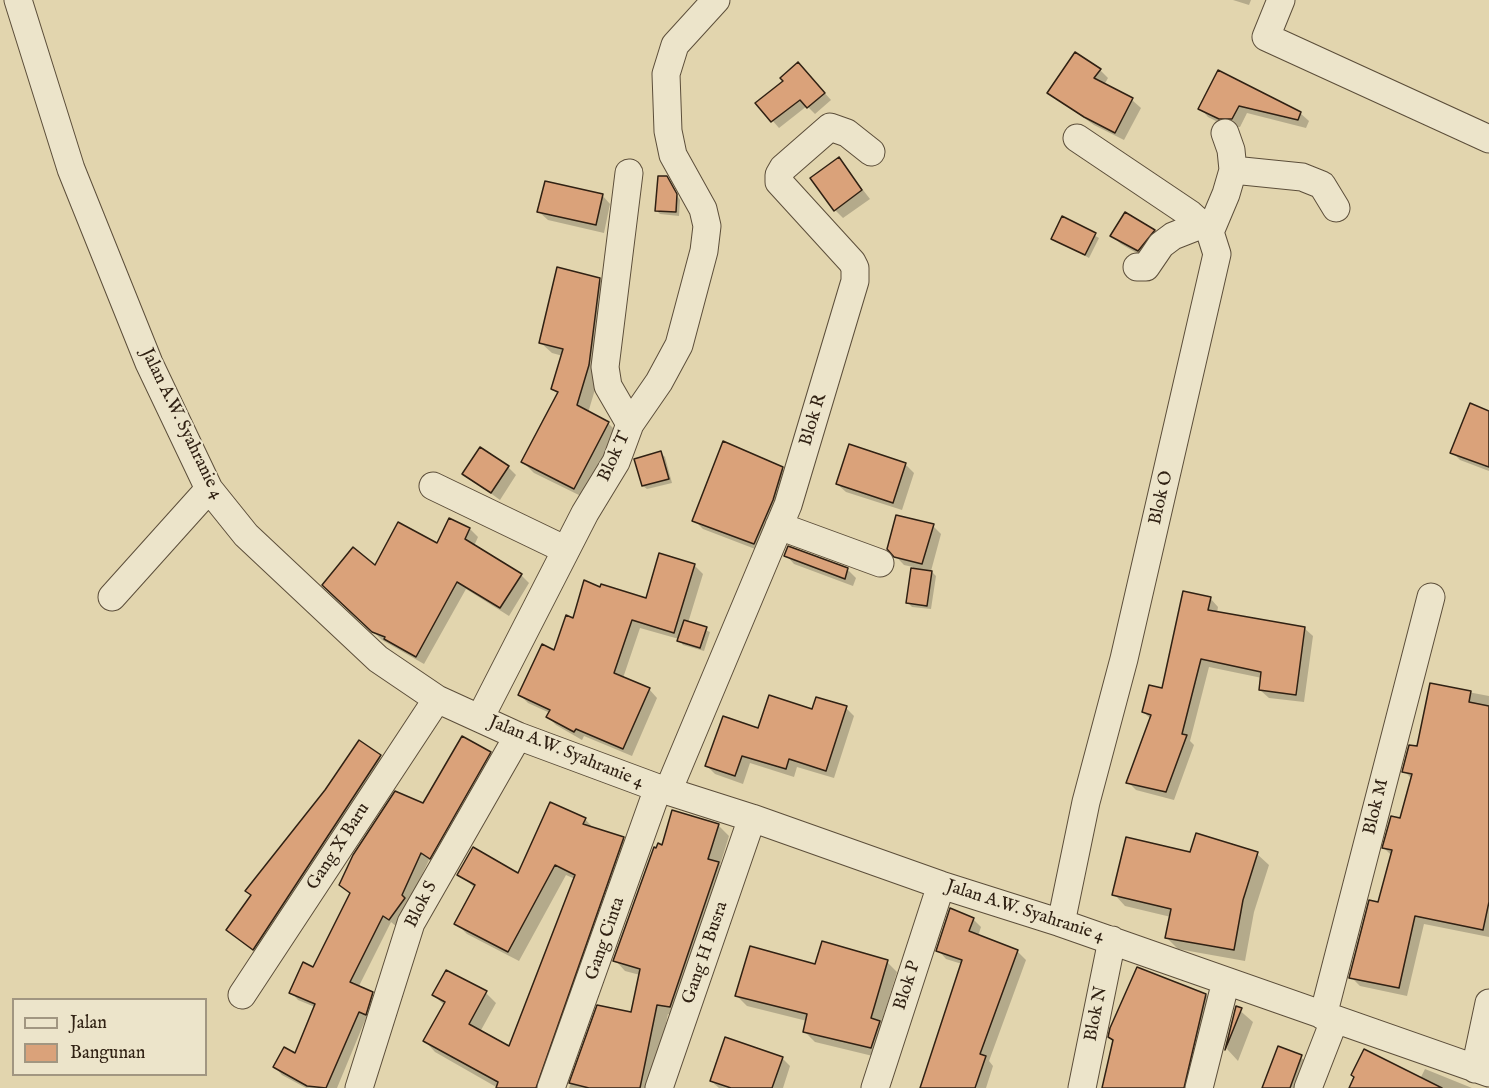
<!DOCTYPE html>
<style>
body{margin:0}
#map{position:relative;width:1489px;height:1088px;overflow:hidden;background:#e2d5ae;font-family:"IM FELL English",serif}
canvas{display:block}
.legend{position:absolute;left:12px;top:998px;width:195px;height:78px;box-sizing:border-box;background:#ece4ca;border:2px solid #a19681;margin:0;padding:8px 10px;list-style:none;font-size:18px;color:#302113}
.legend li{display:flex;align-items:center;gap:12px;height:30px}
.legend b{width:30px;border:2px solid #a19681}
</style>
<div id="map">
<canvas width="1489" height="1088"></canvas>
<ul class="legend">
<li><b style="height:8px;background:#ece4ca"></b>Jalan</li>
<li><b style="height:16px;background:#daa27a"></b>Bangunan</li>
</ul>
</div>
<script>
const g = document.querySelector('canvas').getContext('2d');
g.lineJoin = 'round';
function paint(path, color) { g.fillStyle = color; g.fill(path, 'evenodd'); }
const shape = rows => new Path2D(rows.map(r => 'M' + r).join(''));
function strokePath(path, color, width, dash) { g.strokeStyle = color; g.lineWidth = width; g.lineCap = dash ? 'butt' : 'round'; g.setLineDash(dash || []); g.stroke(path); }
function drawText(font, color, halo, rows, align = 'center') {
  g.font = font + ' "IM FELL English",serif'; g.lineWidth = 4.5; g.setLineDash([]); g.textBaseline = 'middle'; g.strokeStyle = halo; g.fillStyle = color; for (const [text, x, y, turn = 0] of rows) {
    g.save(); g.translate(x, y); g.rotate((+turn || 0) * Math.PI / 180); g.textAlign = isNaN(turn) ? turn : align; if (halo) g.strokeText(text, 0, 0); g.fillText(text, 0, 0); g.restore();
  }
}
const shadow = shape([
 [1233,0,1251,0,1249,5],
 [1100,70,1108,78,1104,85,1132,100,1141,108,1124,140,1094,125,1049,93],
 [805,71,831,100,815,114,807,106,779,128,757,103],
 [1218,72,1300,113,1309,121,1306,128,1247,113,1240,127,1228,127,1208,117,1200,108],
 [839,159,870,199,843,218,835,210],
 [666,178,680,200,679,216,660,214,656,210],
 [602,195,610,204,604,233,548,220,539,212],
 [1063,218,1099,238,1089,258,1053,238],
 [1154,231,1162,239,1147,259,1121,244,1112,236],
 [599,279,610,290,599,376,588,413,608,423,618,433,585,498,534,473,523,462,558,394,553,389,563,356,552,353,541,343],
 [1489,412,1489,471,1460,460,1452,452],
 [724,443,782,468,791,477,763,552,703,529,694,520],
 [850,446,906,465,914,473,902,510,846,492,837,484],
 [661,453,665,457,672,483,647,489,643,486],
 [508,467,516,475,500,500,464,474],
 [933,526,941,534,931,571,936,576,931,609,912,607,908,603,913,567,904,565,889,549],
 [470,529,478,537,474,546,521,575,529,583,509,616,466,589,424,664,382,640,333,593,376,567,437,545],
 [786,555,847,569,856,578,853,586,794,564],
 [694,565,703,574,688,623,710,632,704,651,683,645,679,639,640,628,623,678,649,689,657,698,632,756,584,736,582,740,556,725,548,717,550,713,528,703,520,695,555,652,574,620,600,589,647,599],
 [1210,598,1218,607,1217,613,1304,628,1313,636,1304,702,1269,698,1260,690,1262,678,1209,667,1190,741,1194,745,1174,800,1136,790,1128,782,1151,719,1143,712,1163,690],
 [1431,685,1489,696,1489,937,1424,924,1407,996,1360,986,1351,977,1379,903,1392,856,1384,848,1401,820,1412,779,1404,771,1418,748],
 [846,708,854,716,834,778,797,767,794,777,750,763,743,784,715,774,707,766,759,730,813,711],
 [359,742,389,764,262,957,228,930],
 [490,753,497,761,438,865,429,860,397,927,391,922,358,988,372,994,379,1001,373,1021,366,1018,337,1088,306,1088,282,1075,275,1067,296,1055,315,1007,298,1000,291,992,314,969,351,894,341,885,424,805],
 [585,819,595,830,623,838,633,849,548,1088,498,1088,435,1052,425,1041,445,1006,434,995,486,993,496,1003,480,1032,509,1048,575,879,566,875,519,961,467,934,456,923,475,888,459,874,519,875],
 [718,825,729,836,720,865,729,874,681,1017,668,1014,653,1082,655,1088,569,1088,598,1007,632,1014,640,975,625,971,615,960,663,847],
 [1191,854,1257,854,1269,865,1254,912,1245,961,1178,949,1167,938,1171,917,1125,906,1114,894],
 [973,919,981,927,978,936,1017,951,1026,960,989,1061,993,1066,986,1088,922,1088,962,964,946,959,938,950],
 [887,962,897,972,881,1024,881,1058,815,1042,805,1032,807,1021,747,1006,737,996,816,966],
 [1206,995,1215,1005,1194,1088,1104,1088],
 [1237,1008,1253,1022,1238,1061,1227,1049],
 [1279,1048,1305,1060,1295,1088,1269,1088],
 [782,1058,790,1066,783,1088,719,1088,711,1081],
 [1425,1069,1472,1088,1351,1088,1420,1079]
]);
const building = shape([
 [1075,52,1101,69,1094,78,1133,98,1115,133,1084,117,1047,93,1075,52],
 [798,62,825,93,807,108,800,100,771,122,755,103,783,81,780,78,798,62],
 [1218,70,1301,112,1298,120,1239,106,1232,119,1219,119,1198,109,1218,70],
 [839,157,862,190,834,211,810,178,839,157],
 [658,176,667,176,677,194,676,212,655,211,658,176],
 [545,181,603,194,596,225,537,212,545,181],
 [1125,212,1155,230,1138,251,1110,236,1125,212],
 [1062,216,1096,233,1085,255,1051,239,1062,216],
 [557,267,600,278,589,365,577,405,609,422,574,489,521,462,558,392,551,389,563,349,539,343,557,267],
 [1470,403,1489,411,1489,467,1450,453,1470,403],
 [723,441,783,467,773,500,754,544,692,521,723,441],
 [849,444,906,463,893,503,836,484,849,444],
 [480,447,509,466,491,493,462,474,480,447],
 [661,451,669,479,642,486,634,459,661,451],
 [896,515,934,524,922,564,894,557,887,549,896,515],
 [449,518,470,528,465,539,522,574,500,608,457,582,416,657,384,639,385,637,372,632,322,585,353,547,375,565,398,522,437,543,449,518],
 [788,546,848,568,845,579,784,556,788,546],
 [659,553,695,564,674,633,632,620,614,673,650,688,623,749,576,729,574,732,546,717,550,710,518,695,542,644,554,650,566,615,573,618,584,580,600,587,601,584,646,598,659,553],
 [911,568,932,571,927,606,906,603,911,568],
 [1183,591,1211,597,1208,610,1305,627,1296,695,1259,690,1261,672,1201,659,1182,734,1187,735,1166,792,1126,783,1151,715,1142,712,1149,685,1162,688,1183,591],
 [684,620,707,627,700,648,677,641,684,620],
 [1430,683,1471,691,1469,702,1489,706,1489,902,1483,930,1415,916,1399,988,1349,978,1369,900,1378,902,1392,850,1382,848,1391,816,1400,818,1412,774,1402,772,1409,745,1417,746,1430,683],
 [769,695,812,709,816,697,847,706,826,771,789,759,786,769,742,756,735,776,705,766,723,716,758,728,769,695],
 [462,736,491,752,430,859,421,853,402,895,405,898,389,920,383,916,350,982,373,992,366,1015,359,1012,326,1088,307,1086,273,1067,284,1047,295,1053,315,1004,289,993,303,962,313,967,350,893,339,885,353,855,395,791,423,803,462,736],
 [359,740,381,755,253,950,226,930,251,895,245,891,325,790,359,740],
 [550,802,586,818,583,824,624,837,536,1088,496,1088,498,1082,423,1041,445,1002,432,995,446,970,487,991,469,1024,509,1046,575,875,555,865,508,952,454,924,475,885,457,875,473,847,518,873,550,802],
 [672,810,719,824,708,859,719,862,670,1007,657,1005,640,1088,589,1088,569,1083,597,1005,631,1012,640,969,613,961,654,847,656,848,658,843,662,845,672,810],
 [1196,833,1258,852,1243,900,1234,950,1165,938,1171,909,1112,895,1126,837,1190,852,1196,833],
 [950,908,974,918,969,931,1018,950,980,1054,986,1056,975,1088,920,1088,962,960,936,951,950,908],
 [822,941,888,960,871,1018,880,1021,871,1048,803,1032,807,1014,735,996,750,946,815,964,822,941],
 [1137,967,1206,994,1184,1088,1102,1088,1113,1040,1108,1037,1110,1028,1137,967],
 [1236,1006,1242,1008,1225,1050,1236,1006],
 [725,1037,783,1057,772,1088,731,1088,710,1081,725,1037],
 [1278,1046,1302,1055,1290,1088,1262,1088,1278,1046],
 [1364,1049,1442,1088,1349,1088,1354,1077,1351,1075,1364,1049]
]);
const street = shape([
 [18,0,71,169,149,363,209,489,246,535,378,659,437,699,518,736,658,788,752,818,941,885,1061,923,1489,1073],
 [1281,0,1266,37,1489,139],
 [1233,170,1302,177,1322,185,1336,208],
 [1210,232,1226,194,1233,170,1231,150,1225,133],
 [1137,267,1146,267,1161,245,1173,236,1201,225],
 [630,424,659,382,679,345,704,251,707,226,703,209,673,155,668,131,666,74,675,45,716,0],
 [433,486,566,550],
 [779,526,880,563],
 [112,597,209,489],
 [480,718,585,513,616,462,630,424,608,386,605,367,629,173],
 [668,791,788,505,855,281,855,268,852,262,779,182,779,175,783,168,830,127,847,133,871,152],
 [1061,923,1086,802,1124,659,1217,254,1210,232,1190,214,1077,138],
 [242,995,437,699],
 [1323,1016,1431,597],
 [1475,1069,1489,1003],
 [359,1088,411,923,518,736],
 [551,1088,658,788],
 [659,1088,752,818],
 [875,1088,941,885],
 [1082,1088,1112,940],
 [1199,1088,1226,981],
 [1308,1088,1334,1021]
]);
const streetNames = [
 ["Blok R",814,420,-73],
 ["Jalan A.W. Syahranie 4",181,424,64],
 ["Blok T",615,457,-65],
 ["Blok O",1162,498,-77],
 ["Jalan A.W. Syahranie 4",566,753,22],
 ["Blok M",1377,807,-76],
 ["Gang X Baru",339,847,-57],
 ["Blok S",422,905,-63],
 ["Jalan A.W. Syahranie 4",1025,912,18],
 ["Gang Cinta",606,939,-71],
 ["Gang H Busra",706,953,-71],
 ["Blok P",908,986,-72],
 ["Blok N",1097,1014,-79]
];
paint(shadow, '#0003');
paint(building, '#daa27a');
strokePath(building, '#302113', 1.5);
strokePath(street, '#5c4e3a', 29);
strokePath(street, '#ece4ca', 27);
drawText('18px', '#302113', '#ece4ca', streetNames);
</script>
